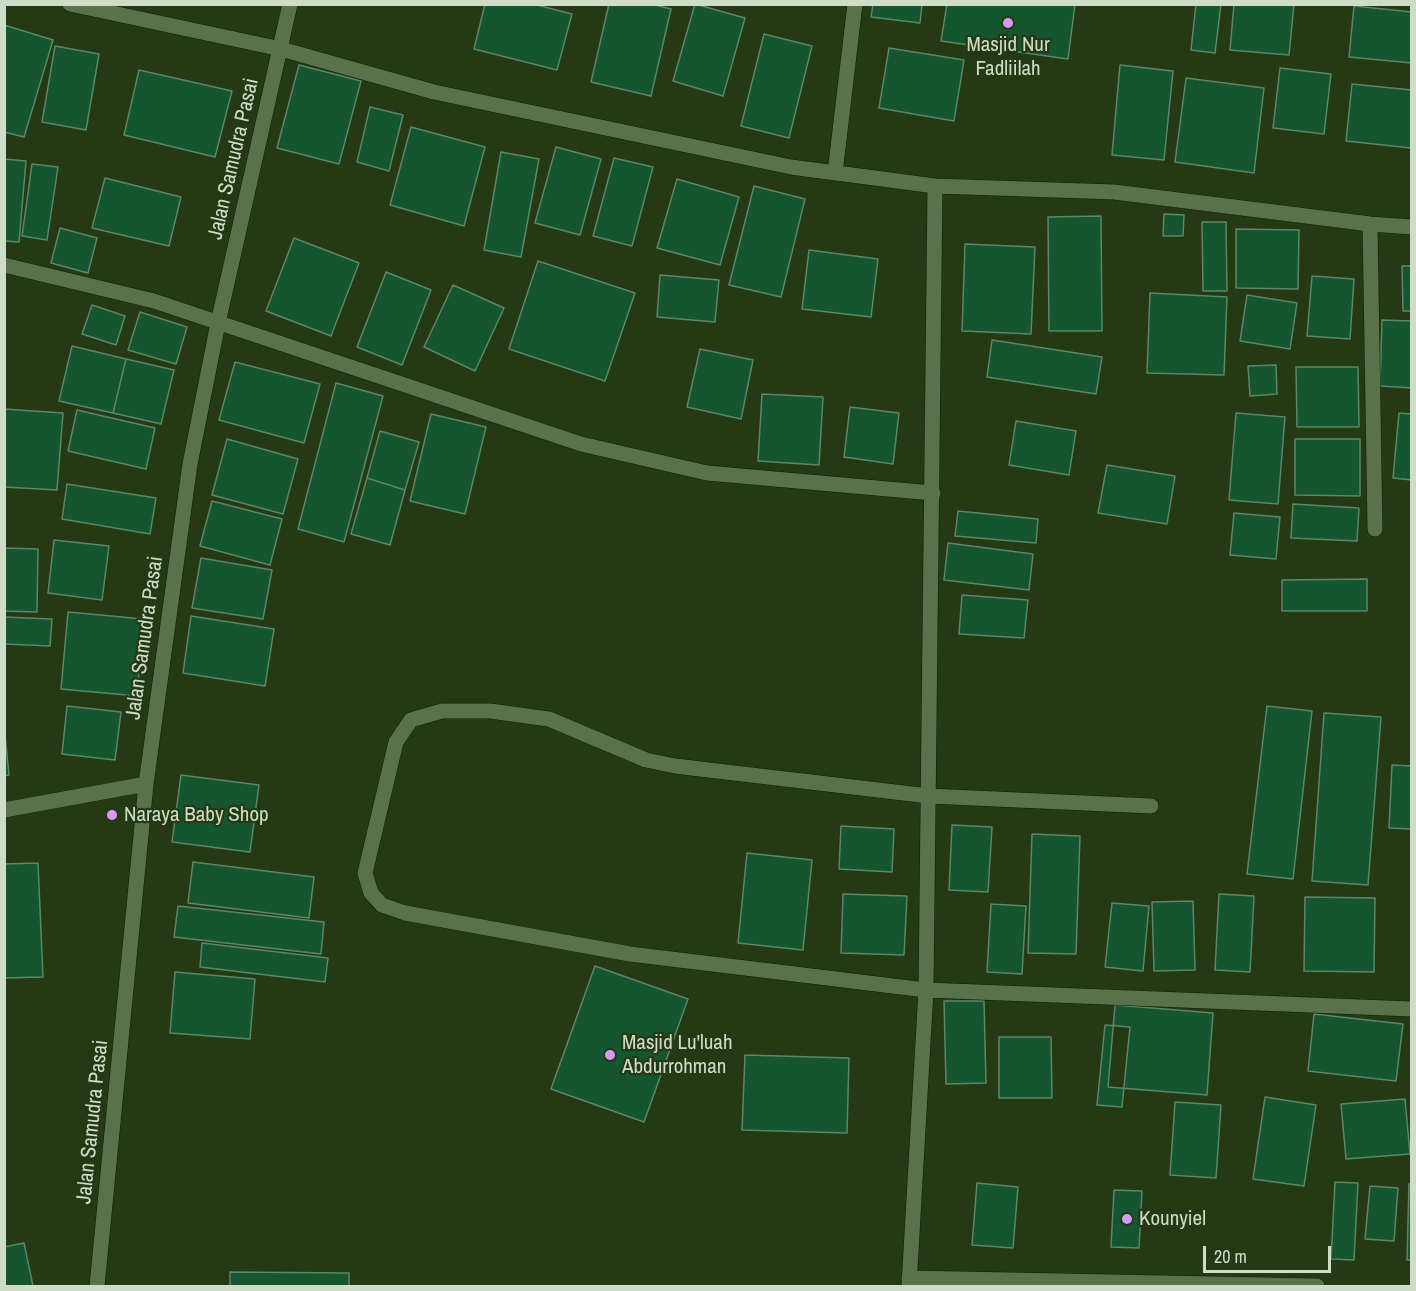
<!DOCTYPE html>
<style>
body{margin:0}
#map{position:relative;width:1416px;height:1291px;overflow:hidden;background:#243914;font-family:"Archivo Narrow",sans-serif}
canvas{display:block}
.frame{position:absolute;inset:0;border:6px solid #cfdcc7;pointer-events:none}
.scale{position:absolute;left:1203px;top:1246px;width:128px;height:27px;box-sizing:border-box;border:3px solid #cfdcc7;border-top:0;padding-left:8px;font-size:18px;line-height:21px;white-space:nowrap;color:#cfdcc7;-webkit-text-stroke:4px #243914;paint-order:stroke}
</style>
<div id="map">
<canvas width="1416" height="1291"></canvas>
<div class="frame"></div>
<div class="scale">20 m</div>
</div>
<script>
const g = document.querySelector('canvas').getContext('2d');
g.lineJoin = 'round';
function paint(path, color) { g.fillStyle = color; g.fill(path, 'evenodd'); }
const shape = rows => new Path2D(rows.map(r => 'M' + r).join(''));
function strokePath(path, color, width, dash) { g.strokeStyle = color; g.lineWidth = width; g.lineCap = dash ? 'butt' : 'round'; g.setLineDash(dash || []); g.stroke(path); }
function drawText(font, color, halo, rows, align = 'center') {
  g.font = font + ' "Archivo Narrow",sans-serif'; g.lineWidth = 4.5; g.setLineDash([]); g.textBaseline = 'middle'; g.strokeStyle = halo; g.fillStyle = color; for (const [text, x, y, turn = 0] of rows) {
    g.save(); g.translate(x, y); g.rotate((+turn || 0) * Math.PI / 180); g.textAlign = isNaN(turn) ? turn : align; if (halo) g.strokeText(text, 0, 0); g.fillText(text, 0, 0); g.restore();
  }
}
const building = shape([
 [485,4,533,4,572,14,557,70,474,49,485,4],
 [609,4,651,4,671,9,651,96,591,82,609,4],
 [695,4,745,18,723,96,673,81,695,4],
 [873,4,922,4,920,23,871,17,873,4],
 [947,4,1075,4,1068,59,941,41,947,4],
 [1196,4,1221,4,1215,53,1191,50,1196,4],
 [1234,4,1294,4,1289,55,1230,50,1234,4],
 [1354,6,1412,12,1412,63,1349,57,1354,6],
 [4,25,53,40,24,137,4,132,4,25],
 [764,34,812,46,789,138,741,126,764,34],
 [55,46,99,54,86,130,42,122,55,46],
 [889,48,964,60,954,121,879,108,889,48],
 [299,65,361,81,339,164,277,148,299,65],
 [1120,65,1173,71,1164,160,1112,155,1120,65],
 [1280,68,1331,74,1324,134,1273,128,1280,68],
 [139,70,232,91,215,157,124,135,139,70],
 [1186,78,1264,88,1254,173,1175,162,1186,78],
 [1352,84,1412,90,1411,148,1346,141,1352,84],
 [370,107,403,115,389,171,357,162,370,107],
 [411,127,485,147,464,226,390,205,411,127],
 [556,147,601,159,580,235,535,223,556,147],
 [501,152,539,159,521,257,484,250,501,152],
 [614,158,653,167,632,246,593,236,614,158],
 [4,159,26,161,19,242,4,241,4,159],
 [32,164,58,167,47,240,22,236,32,164],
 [105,178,181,197,169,246,92,228,105,178],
 [677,179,739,197,720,265,657,248,677,179],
 [754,186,805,199,781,297,729,285,754,186],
 [1164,214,1184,215,1183,236,1163,236,1164,214],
 [1101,216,1102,331,1049,331,1048,217,1101,216],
 [1202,222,1226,222,1227,291,1203,291,1202,222],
 [60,228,97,238,88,273,51,263,60,228],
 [1236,229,1299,230,1298,289,1236,288,1236,229],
 [294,238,359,263,331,336,266,311,294,238],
 [965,244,1035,247,1031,334,962,331,965,244],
 [809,250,878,259,871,317,802,309,809,250],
 [538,261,635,293,605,381,509,349,538,261],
 [1402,266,1412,266,1412,311,1403,311,1402,266],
 [386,272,431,290,402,365,357,347,386,272],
 [660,275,719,280,715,322,657,317,660,275],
 [1312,276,1354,279,1350,339,1307,336,1312,276],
 [453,285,504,308,475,371,424,347,453,285],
 [1150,293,1227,297,1224,375,1147,373,1150,293],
 [1247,295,1297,303,1290,349,1240,341,1247,295],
 [92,305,125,316,116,345,82,334,92,305],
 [140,312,187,327,176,364,128,350,140,312],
 [1382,320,1412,321,1412,388,1380,386,1382,320],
 [992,340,1102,357,1096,394,987,377,992,340],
 [72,346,126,359,113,413,59,401,72,346],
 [700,349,753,360,741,419,687,407,700,349],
 [126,359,174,370,161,424,113,413,126,359],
 [235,362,320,384,304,443,219,420,235,362],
 [1276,365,1277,394,1250,396,1248,366,1276,365],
 [1296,367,1358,367,1359,427,1297,427,1296,367],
 [336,383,383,396,344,542,298,529,336,383],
 [762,394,823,397,819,465,758,461,762,394],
 [850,407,899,413,893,464,844,457,850,407],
 [4,409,63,413,57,490,4,487,4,409],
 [77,410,155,428,146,469,68,451,77,410],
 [1236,413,1285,417,1278,504,1229,500,1236,413],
 [1399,413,1412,414,1412,480,1393,478,1399,413],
 [431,414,486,427,465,514,410,501,431,414],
 [1016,421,1076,431,1069,475,1009,465,1016,421],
 [380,431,419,442,405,490,367,478,380,431],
 [227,439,298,459,283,514,212,495,227,439],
 [1295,439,1360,439,1360,496,1295,495,1295,439],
 [1107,465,1175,476,1167,524,1098,513,1107,465],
 [367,478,405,490,390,545,351,534,367,478],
 [67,484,156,498,150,534,62,519,67,484],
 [212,501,282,519,270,565,200,546,212,501],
 [1293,504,1359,508,1357,541,1291,538,1293,504],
 [958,511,1038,519,1036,543,955,536,958,511],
 [1234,513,1280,517,1276,559,1230,555,1234,513],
 [54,540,109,546,102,600,48,593,54,540],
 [948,543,1033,554,1029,590,944,580,948,543],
 [4,548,38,549,37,612,4,611,4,548],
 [201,558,272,570,263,619,192,608,201,558],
 [1367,579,1367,611,1282,611,1282,580,1367,579],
 [962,595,1028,600,1024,638,959,634,962,595],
 [68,612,144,619,137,696,61,689,68,612],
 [191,616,274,629,265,686,183,673,191,616],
 [4,617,52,619,50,646,4,644,4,617],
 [67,706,121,712,115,760,62,754,67,706],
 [1267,706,1312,711,1293,879,1247,874,1267,706],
 [1324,713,1381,717,1368,885,1312,881,1324,713],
 [4,725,9,775,4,776,4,725],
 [1392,765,1412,766,1412,829,1389,828,1392,765],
 [181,775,259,785,250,852,172,842,181,775],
 [952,825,992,827,988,892,949,890,952,825],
 [841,826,894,829,892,872,839,869,841,826],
 [1032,834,1080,836,1076,954,1028,953,1032,834],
 [747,853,812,860,803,950,738,943,747,853],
 [193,862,314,877,309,918,188,903,193,862],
 [38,863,43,977,4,978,4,864,38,863],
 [843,894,907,896,904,955,841,953,843,894],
 [1219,894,1254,896,1250,972,1215,970,1219,894],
 [1305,897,1375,898,1374,972,1304,971,1305,897],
 [1193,901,1195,970,1154,971,1152,902,1193,901],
 [1112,903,1149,906,1143,971,1105,967,1112,903],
 [991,904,1026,906,1022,974,987,972,991,904],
 [178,906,324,922,321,954,174,937,178,906],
 [202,943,328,958,325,982,200,967,202,943],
 [595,966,688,999,644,1122,551,1089,595,966],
 [175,972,255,979,250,1039,170,1033,175,972],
 [944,1001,984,1001,986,1083,946,1084,944,1001],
 [1115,1005,1213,1013,1207,1095,1108,1087,1115,1005],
 [1314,1014,1403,1024,1396,1081,1308,1071,1314,1014],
 [1105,1025,1130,1027,1122,1107,1097,1105,1105,1025],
 [999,1037,1051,1037,1052,1098,999,1098,999,1037],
 [745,1055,849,1058,847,1133,742,1130,745,1055],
 [1265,1097,1316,1105,1304,1186,1253,1179,1265,1097],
 [1405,1099,1410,1154,1346,1159,1341,1104,1405,1099],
 [1175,1102,1221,1105,1216,1178,1170,1175,1175,1102],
 [1335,1182,1358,1183,1354,1260,1331,1259,1335,1182],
 [977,1183,1018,1187,1013,1248,972,1245,977,1183],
 [1409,1184,1412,1184,1412,1260,1407,1260,1409,1184],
 [1370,1186,1398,1188,1394,1241,1365,1239,1370,1186],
 [1114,1190,1142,1191,1139,1248,1111,1247,1114,1190],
 [24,1243,33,1286,4,1286,4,1247,24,1243],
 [230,1272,349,1273,349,1286,230,1286,230,1272]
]);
const minor = shape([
 [70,4,281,49,434,92,791,167,935,186,1114,192,1370,224,1412,227],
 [835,173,855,4],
 [935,186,926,990,1412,1009],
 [1370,224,1375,529],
 [4,265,154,301,581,444,707,473,933,493],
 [4,810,146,784],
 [909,1278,1317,1286],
 [97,1286,146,784,190,464,218,323,290,4],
 [909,1286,926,990,630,954,405,913,382,905,371,893,365,873,396,742,411,720,442,711,490,711,549,719,646,760,675,766,929,796,1151,806]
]);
const markers = [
 [1008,23,6,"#d89af8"],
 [112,815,6,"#d89af8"],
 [610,1055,6,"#d89af8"],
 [1127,1219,6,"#d89af8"]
];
const poiNames = [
 ["Masjid Nur",1008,45,"center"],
 ["Fadliilah",1008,69,"center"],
 ["Naraya Baby Shop",124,815],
 ["Masjid Lu'luah",622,1043],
 ["Abdurrohman",622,1067],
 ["Kounyiel",1139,1219]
];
const streetNames = [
 ["Jalan Samudra Pasai",234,159,-77],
 ["Jalan Samudra Pasai",145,638,-82],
 ["Jalan Samudra Pasai",93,1122,-84]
];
paint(building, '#155530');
strokePath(building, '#5c8769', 1.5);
strokePath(minor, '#0c1f00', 16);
strokePath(minor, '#5a724b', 15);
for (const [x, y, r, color] of markers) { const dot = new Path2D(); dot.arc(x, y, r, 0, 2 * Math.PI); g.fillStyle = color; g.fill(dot); strokePath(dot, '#243914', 2); }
drawText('21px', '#cfdcc7', '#243914', poiNames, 'left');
drawText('21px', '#cfdcc7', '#243914', streetNames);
</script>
